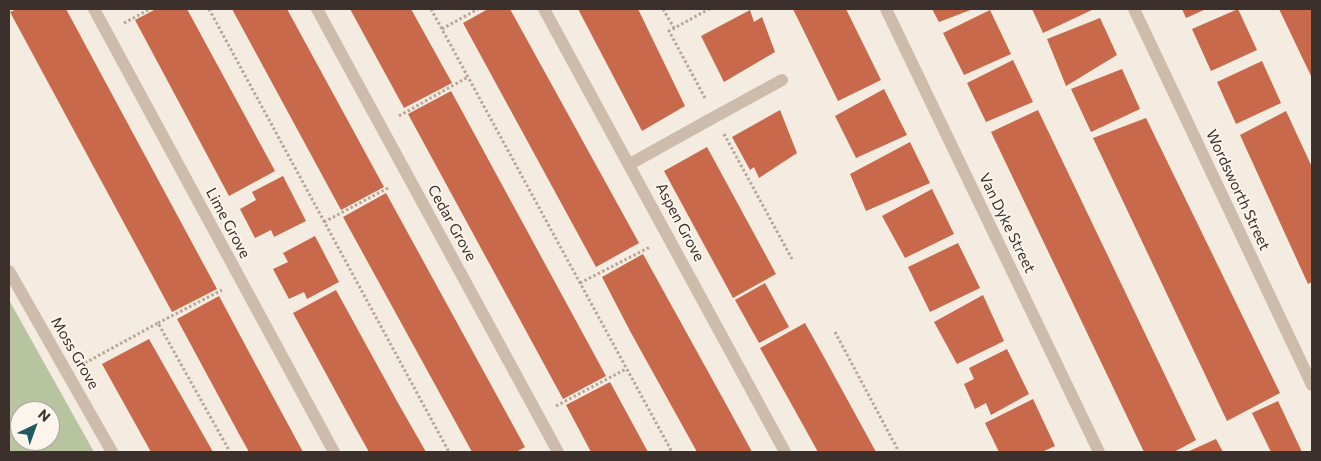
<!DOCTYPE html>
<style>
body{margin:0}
#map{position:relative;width:1321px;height:461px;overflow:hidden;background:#f4ebe1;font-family:Commissioner,sans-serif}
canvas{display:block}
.frame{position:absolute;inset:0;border:10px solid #3b302b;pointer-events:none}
.north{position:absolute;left:10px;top:401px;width:50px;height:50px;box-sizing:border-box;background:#fbf5ee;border:1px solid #aea6a0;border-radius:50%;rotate:42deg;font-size:14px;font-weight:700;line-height:20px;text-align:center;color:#3b302b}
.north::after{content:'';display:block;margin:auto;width:18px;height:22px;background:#1f5a5e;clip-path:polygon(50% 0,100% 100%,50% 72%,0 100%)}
</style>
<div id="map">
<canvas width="1321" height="461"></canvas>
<div class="frame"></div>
<div class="north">N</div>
</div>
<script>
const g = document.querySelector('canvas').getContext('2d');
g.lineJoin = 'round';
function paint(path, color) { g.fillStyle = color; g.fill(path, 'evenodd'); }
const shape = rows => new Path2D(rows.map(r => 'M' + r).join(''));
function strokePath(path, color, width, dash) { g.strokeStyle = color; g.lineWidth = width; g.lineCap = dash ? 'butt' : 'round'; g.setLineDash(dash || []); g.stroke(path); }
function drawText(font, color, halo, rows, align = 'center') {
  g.font = font + ' Commissioner,sans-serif'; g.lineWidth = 4; g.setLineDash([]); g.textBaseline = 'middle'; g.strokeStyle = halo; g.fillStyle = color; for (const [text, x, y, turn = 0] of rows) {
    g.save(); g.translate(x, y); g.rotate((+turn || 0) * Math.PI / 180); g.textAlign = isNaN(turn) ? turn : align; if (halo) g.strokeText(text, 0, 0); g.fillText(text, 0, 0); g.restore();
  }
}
const green = shape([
 [9,300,94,452,9,452],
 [20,411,50,411,50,441,20,441]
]);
const building = shape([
 [17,9,66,9,217,289,172,312,10,12],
 [156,9,187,9,275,171,229,196,135,20],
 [232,9,287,9,384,187,341,210],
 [350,9,411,9,452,83,404,108],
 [488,9,510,9,639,243,596,267,463,23],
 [578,9,638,9,685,106,642,131],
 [793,9,846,9,881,80,838,101],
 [932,9,973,9,939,22],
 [1032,9,1094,9,1043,33],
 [1182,9,1206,9,1186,18],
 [1238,9,1257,50,1211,71,1192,29],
 [1279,9,1312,9,1312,78],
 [750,10,754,22,762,17,775,52,724,82,701,36],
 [990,10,1011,54,964,75,943,33],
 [1100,18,1117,55,1066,86,1047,39],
 [1013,60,1033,102,986,122,967,83],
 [1262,61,1281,103,1236,124,1217,82],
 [1122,69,1140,109,1091,132,1071,89],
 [884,89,907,135,856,158,835,116],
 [451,91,606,376,563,399,408,114],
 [780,110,797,153,759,178,754,167,750,170,732,137],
 [1038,110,1196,440,1174,452,1144,452,991,132],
 [1286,111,1312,167,1312,282,1308,284,1240,135],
 [1146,118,1280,393,1227,421,1093,138],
 [910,142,930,183,866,211,850,174],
 [707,147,776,274,733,298,664,171],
 [283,176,306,221,274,237,271,230,255,238,240,209,256,200,252,192],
 [932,189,954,234,905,258,882,216],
 [386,193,525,447,516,452,472,452,343,217],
 [315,236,339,282,307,299,304,292,289,299,273,269,288,262,283,253],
 [958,243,980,288,930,312,908,267],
 [643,254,732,415,752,452,697,452,630,331,602,277],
 [765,283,789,327,759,343,735,300],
 [336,290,398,403,426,452,369,452,355,427,293,313],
 [983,295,1004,341,957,364,934,322],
 [219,296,250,354,303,452,249,452,239,434,177,319],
 [805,323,824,357,876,452,818,452,788,398,760,348],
 [149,339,213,452,151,452,102,364],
 [1007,349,1029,394,991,415,986,403,975,409,964,384,974,379,969,368],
 [610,382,648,452,591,452,566,405],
 [1033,399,1055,446,1042,452,999,452,985,423],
 [1278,401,1302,452,1271,452,1252,413],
 [1216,439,1223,452,1187,452]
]);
const path = shape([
 [209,9,449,452],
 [431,9,672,452],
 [663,9,674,28],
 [124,23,150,9],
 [442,29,478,9],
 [705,98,669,31,709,9],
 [399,116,468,77],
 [724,134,792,259],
 [324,222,390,187],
 [580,283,650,247],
 [158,323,222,290],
 [835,332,899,452],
 [85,363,158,323,230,452],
 [556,406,626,369]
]);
const pedestrian = shape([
 [709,120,782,80]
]);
const minor = shape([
 [94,9,334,452],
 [317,9,558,452],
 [544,9,785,452],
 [886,9,1099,452],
 [1134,9,1312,385],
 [630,164,709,120],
 [9,271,112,452]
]);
const streetNames = [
 ["Wordsworth Street",1238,190,65],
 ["Aspen Grove",680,222,62],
 ["Lime Grove",228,223,62],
 ["Cedar Grove",452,223,61],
 ["Van Dyke Street",1007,223,64],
 ["Moss Grove",75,353,60]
];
paint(green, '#b8c4a0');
paint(building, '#c8694b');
strokePath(path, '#b9a596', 3, [2.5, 2.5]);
strokePath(pedestrian, '#cdbbac', 12);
strokePath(minor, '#cdbbac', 12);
drawText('15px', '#3b302b', '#fbf5ee', streetNames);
</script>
